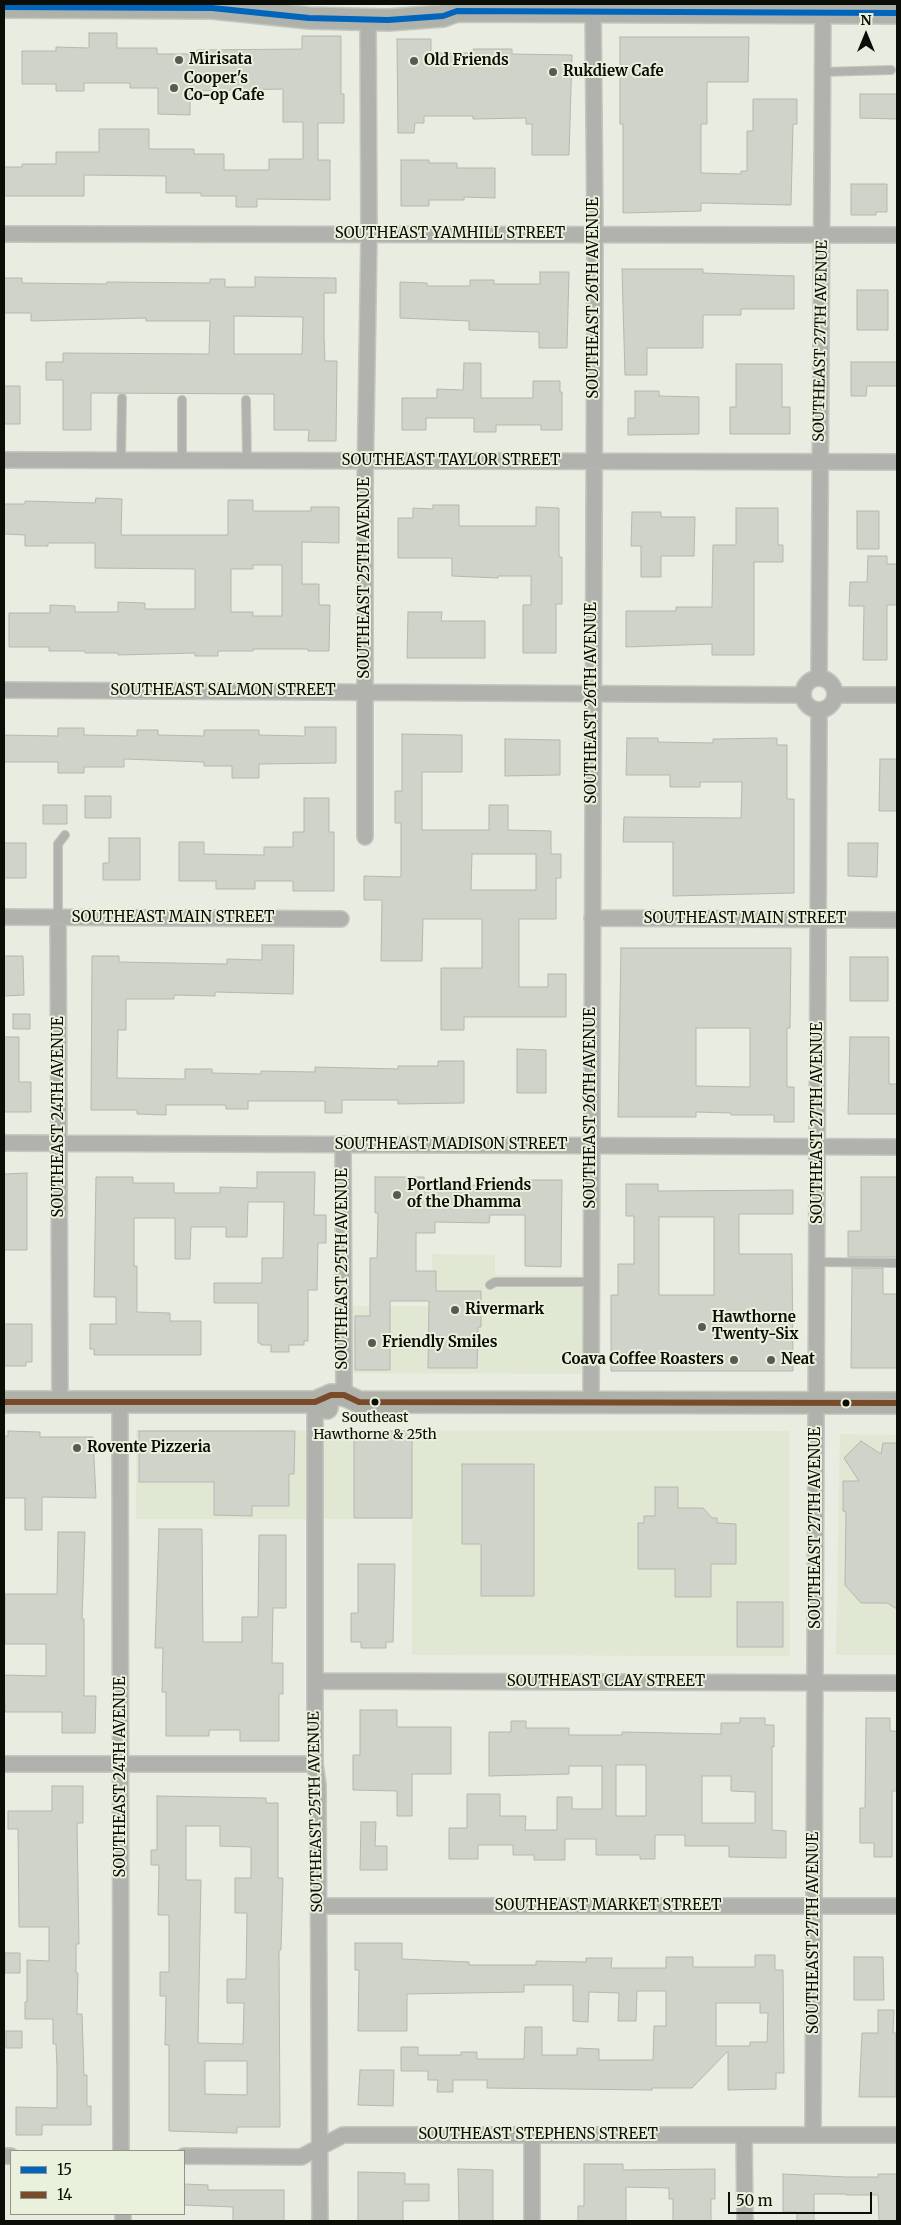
<!DOCTYPE html>
<style>
body{margin:0}
#map{position:relative;width:901px;height:2225px;overflow:hidden;background:#e8ece1;font-family:Merriweather,serif}
canvas{display:block}
.frame{position:absolute;inset:0;border:5px solid #0b0d07;pointer-events:none}
.legend{position:absolute;left:10px;top:2150px;width:175px;height:65px;box-sizing:border-box;background:#e9f1dc;border:1px solid #909687;margin:0;padding:6px 9px;list-style:none;font-size:15px;color:#0b0d07}
.legend li{display:flex;align-items:center;gap:10px;height:25px}
.legend b{width:25px;border:1px solid #909687}
.north{position:absolute;left:841px;top:10px;width:50px;height:50px;-webkit-text-stroke:4px #e9f1dc;paint-order:stroke;rotate:0deg;font-size:14px;font-weight:700;line-height:20px;text-align:center;color:#0b0d07}
.north::after{content:'';display:block;margin:auto;width:18px;height:22px;background:#0b0d07;clip-path:polygon(50% 0,100% 100%,50% 72%,0 100%)}
.scale{position:absolute;left:728px;top:2192px;width:144px;height:22px;box-sizing:border-box;border:2px solid #0b0d07;border-top:0;padding-left:6px;font-size:15px;line-height:18px;white-space:nowrap;color:#0b0d07;-webkit-text-stroke:4px #e9f1dc;paint-order:stroke}
</style>
<div id="map">
<canvas width="901" height="2225"></canvas>
<div class="frame"></div>
<ul class="legend">
<li><b style="height:6px;background:#0065bd"></b>15</li>
<li><b style="height:6px;background:#7a4b2a"></b>14</li>
</ul>
<div class="north">N</div>
<div class="scale">50 m</div>
</div>
<script>
const g = document.querySelector('canvas').getContext('2d');
g.lineJoin = 'round';
function paint(path, color) { g.fillStyle = color; g.fill(path, 'evenodd'); }
const shape = rows => new Path2D(rows.map(r => 'M' + r).join(''));
function strokePath(path, color, width, dash) { g.strokeStyle = color; g.lineWidth = width; g.lineCap = dash ? 'butt' : 'round'; g.setLineDash(dash || []); g.stroke(path); }
function drawText(font, color, halo, rows, align = 'center') {
  g.font = font + ' Merriweather,serif'; g.lineWidth = 4; g.setLineDash([]); g.textBaseline = 'middle'; g.strokeStyle = halo; g.fillStyle = color; for (const [text, x, y, turn = 0] of rows) {
    g.save(); g.translate(x, y); g.rotate((+turn || 0) * Math.PI / 180); g.textAlign = isNaN(turn) ? turn : align; if (halo) g.strokeText(text, 0, 0); g.fillText(text, 0, 0); g.restore();
  }
}
const built = shape([
 [432,1254,495,1255,495,1275,593,1275,593,1374,346,1373,345,1306,432,1306],
 [136,1430,789,1431,790,1656,412,1655,412,1519,136,1519],
 [840,1434,897,1435,897,1655,836,1655]
]);
const building = shape([
 [89,33,117,33,117,48,157,48,157,54,196,54,197,50,302,49,302,36,341,36,341,94,344,94,344,123,318,123,318,160,330,160,330,200,257,199,257,207,236,207,236,196,201,196,201,193,166,193,166,176,84,175,84,196,4,196,4,167,22,167,22,164,56,164,56,152,99,152,99,129,149,129,149,149,194,149,194,154,224,154,224,170,269,170,269,159,303,159,303,122,283,122,283,89,190,91,190,115,158,114,158,88,130,88,130,83,84,83,84,91,56,91,56,84,22,84,22,51,56,51,56,47,89,48,89,33],
 [620,37,749,37,748,82,707,82,707,124,701,124,701,173,741,174,741,171,747,171,747,131,753,131,753,99,797,99,797,124,793,124,791,205,701,203,701,211,623,213,623,124,620,124,620,37],
 [397,39,431,39,431,53,473,53,473,49,512,49,512,54,572,55,569,155,532,155,532,124,526,124,526,118,473,119,473,116,424,116,424,123,415,123,414,133,398,133,397,39],
 [860,94,897,94,897,119,860,118,860,94],
 [401,160,429,160,429,163,457,163,457,168,495,168,495,198,464,197,464,200,429,200,429,206,401,206,401,160],
 [851,184,887,184,887,212,876,212,876,215,851,215,851,184],
 [622,269,703,269,703,273,794,276,794,309,741,309,741,315,703,315,703,348,647,348,647,375,625,375,622,269],
 [540,272,569,272,567,348,539,348,539,332,469,330,469,321,400,318,400,282,427,283,427,286,470,286,470,280,494,280,494,284,540,284,540,272],
 [255,277,336,278,336,293,324,293,324,337,325,361,337,361,336,441,308,441,309,430,274,430,274,394,91,393,91,430,63,430,63,380,46,380,46,362,63,362,63,353,209,354,210,321,146,321,146,318,31,321,31,313,4,313,4,278,22,278,22,283,107,284,107,282,210,283,210,279,225,279,225,287,255,287,255,277],
 [234,316,303,317,302,354,234,354,234,316],
 [857,290,888,290,888,330,857,330,857,290],
 [851,362,897,362,897,386,867,386,866,396,851,396,851,362],
 [464,363,481,363,481,398,533,398,533,381,560,381,560,392,562,392,562,430,541,430,541,425,496,425,496,432,474,432,474,418,426,418,426,430,402,430,402,398,437,398,437,389,463,390,464,363],
 [736,364,782,364,782,407,790,407,790,434,730,434,730,407,736,407,736,364],
 [4,386,20,386,20,424,4,424,4,386],
 [635,391,659,391,659,396,699,397,699,434,628,435,628,418,635,418,635,391],
 [96,498,122,499,121,535,228,535,228,500,253,500,253,511,311,511,311,507,339,507,339,543,302,542,302,584,319,584,319,605,330,605,329,651,308,651,308,649,253,649,253,651,218,651,218,656,195,656,195,653,118,655,118,653,85,653,85,651,49,651,49,647,9,647,9,613,50,613,50,605,75,606,75,612,118,612,118,602,145,603,145,609,195,609,195,569,95,568,95,543,48,543,48,546,25,546,25,535,4,534,4,504,25,504,25,501,95,503,96,498],
 [253,565,282,565,282,616,253,616,253,612,231,612,231,569,253,569,253,565],
 [433,505,459,505,459,526,536,526,536,507,559,508,559,557,562,557,562,604,556,604,556,653,523,653,523,605,531,605,531,576,498,576,498,578,452,576,452,558,398,558,398,518,413,518,413,508,433,509,433,505],
 [736,508,778,508,778,545,783,545,783,562,754,562,754,655,712,655,712,644,626,647,626,611,676,611,676,607,712,607,713,545,736,545,736,508],
 [857,511,879,511,879,549,857,549,857,511],
 [632,512,661,512,661,517,695,517,694,556,661,556,661,577,641,577,641,546,631,546,632,512],
 [868,556,887,556,887,564,897,564,897,605,887,605,887,660,863,660,864,606,849,606,850,582,867,582,868,556],
 [408,612,442,612,441,621,485,621,485,658,407,658,408,612],
 [305,727,336,727,336,763,259,764,259,778,232,778,232,766,204,766,204,762,124,759,124,767,84,767,84,773,58,773,58,762,4,762,4,735,58,736,58,728,84,728,84,735,137,736,137,730,158,730,158,735,204,736,204,730,259,730,259,735,305,736,305,727],
 [402,734,462,735,462,772,422,772,422,830,489,830,489,805,508,805,508,830,551,831,551,854,561,854,561,878,556,878,556,919,519,919,519,987,548,987,548,974,566,974,566,1017,464,1017,464,1030,441,1030,441,968,482,968,482,919,423,919,422,961,381,961,382,900,364,900,364,876,401,877,401,823,395,823,395,791,402,791,402,734],
 [472,854,536,854,536,890,471,890,472,854],
 [627,738,658,738,658,742,713,743,713,739,777,738,777,745,787,745,787,799,794,799,794,893,673,896,673,842,623,842,624,817,741,818,742,782,700,782,700,787,670,787,670,775,626,775,627,738],
 [505,739,560,740,560,775,505,776,505,739],
 [880,759,897,759,897,811,879,811,880,759],
 [85,796,111,796,111,818,85,818,85,796],
 [304,798,329,798,329,832,334,832,334,891,293,891,293,881,255,881,255,889,216,889,216,881,179,881,179,842,204,842,204,854,264,855,264,847,293,847,293,832,304,832,304,798],
 [43,805,67,805,67,824,43,824,43,805],
 [109,838,140,838,140,880,103,880,103,863,109,863,109,838],
 [4,843,26,843,26,878,4,878,4,843],
 [848,843,878,843,877,877,848,876,848,843],
 [262,945,294,945,293,994,215,992,215,996,174,995,174,999,126,999,126,1030,118,1030,117,1078,185,1079,185,1069,212,1069,212,1073,261,1074,261,1071,315,1072,315,1067,398,1069,398,1066,438,1066,438,1061,464,1061,464,1103,398,1104,398,1100,342,1100,342,1113,325,1113,325,1101,248,1101,248,1109,226,1109,226,1105,166,1105,166,1115,137,1114,137,1110,91,1110,92,956,119,956,119,962,227,964,227,959,262,960,262,945],
 [621,948,791,948,790,1028,787,1028,787,1087,794,1087,794,1122,774,1122,774,1115,731,1115,731,1113,696,1112,696,1117,618,1117,621,948],
 [696,1028,750,1028,750,1087,696,1086,696,1028],
 [4,956,23,956,24,995,4,996,4,956],
 [850,957,888,957,888,1001,850,1001,850,957],
 [13,1014,30,1014,30,1029,13,1029,13,1014],
 [4,1037,19,1037,19,1082,31,1082,31,1112,4,1112,4,1037],
 [850,1037,889,1037,889,1084,897,1084,897,1114,848,1114,850,1037],
 [517,1049,546,1050,546,1093,517,1093,517,1049],
 [257,1172,315,1172,314,1215,326,1215,326,1243,318,1243,317,1290,308,1290,308,1341,304,1341,304,1345,289,1345,289,1352,271,1352,271,1345,261,1345,261,1343,258,1343,258,1303,214,1303,214,1283,262,1283,262,1258,283,1258,284,1202,248,1202,247,1237,226,1237,226,1227,191,1227,190,1259,175,1259,175,1218,134,1218,134,1266,137,1266,137,1312,170,1313,170,1321,201,1321,201,1355,94,1355,94,1349,90,1349,90,1324,116,1324,116,1297,94,1297,96,1177,133,1177,133,1183,174,1183,174,1193,220,1193,220,1187,257,1188,257,1172],
 [27,1173,27,1250,4,1250,4,1174,27,1173],
 [375,1177,424,1177,424,1184,509,1186,509,1180,562,1180,561,1267,525,1266,525,1215,490,1215,489,1223,435,1222,435,1233,416,1233,416,1271,436,1271,436,1291,481,1291,481,1327,478,1327,477,1368,428,1368,429,1301,390,1301,390,1370,355,1370,355,1316,370,1316,370,1258,377,1258,378,1213,375,1213,375,1177],
 [861,1177,897,1177,897,1257,848,1257,848,1231,861,1231,861,1177],
 [626,1184,658,1184,658,1191,793,1190,793,1214,739,1214,739,1254,792,1254,793,1371,611,1371,611,1295,618,1295,618,1264,634,1264,634,1216,626,1216,626,1184],
 [659,1217,714,1217,714,1295,659,1295,659,1217],
 [852,1268,883,1268,883,1294,897,1294,897,1368,851,1368,852,1268],
 [4,1324,32,1324,32,1362,26,1362,26,1366,4,1366,4,1324],
 [8,1431,40,1432,40,1437,93,1437,96,1498,42,1497,42,1530,25,1530,25,1498,4,1498,4,1436,8,1436,8,1431],
 [139,1431,295,1431,294,1474,289,1474,289,1506,252,1506,252,1516,214,1515,214,1482,139,1482,139,1431],
 [354,1431,412,1431,412,1518,354,1518,354,1431],
 [861,1441,881,1454,883,1443,897,1443,897,1609,887,1603,861,1603,845,1585,846,1512,843,1511,843,1481,859,1481,844,1458,861,1441],
 [462,1464,534,1464,534,1596,481,1596,481,1544,462,1544,462,1464],
 [655,1487,678,1487,678,1508,703,1508,712,1518,717,1518,717,1523,736,1524,736,1564,711,1564,711,1597,675,1597,675,1569,638,1569,638,1523,644,1523,644,1516,655,1516,655,1487],
 [159,1529,202,1529,203,1642,242,1642,242,1617,258,1617,259,1535,286,1535,286,1608,273,1608,272,1663,283,1663,283,1694,279,1694,279,1741,240,1741,240,1730,209,1730,209,1736,166,1736,166,1692,162,1692,163,1648,155,1648,159,1529],
 [58,1532,85,1532,82,1619,84,1619,84,1696,96,1696,95,1733,62,1733,62,1712,5,1712,4,1675,46,1676,46,1644,5,1644,5,1594,57,1594,58,1532],
 [358,1564,395,1564,393,1642,386,1642,386,1648,361,1648,361,1642,351,1642,351,1613,358,1613,358,1564],
 [737,1602,783,1602,783,1647,737,1647,737,1602],
 [360,1710,397,1710,397,1727,451,1727,451,1774,412,1774,412,1816,397,1816,397,1791,353,1790,353,1755,360,1755,360,1710],
 [740,1718,765,1718,765,1725,774,1725,774,1747,772,1746,772,1830,786,1831,786,1858,729,1857,729,1846,685,1846,685,1835,655,1835,655,1859,640,1859,640,1855,596,1855,596,1839,565,1839,565,1860,534,1860,534,1855,513,1855,513,1845,478,1845,478,1859,449,1859,449,1828,467,1828,467,1794,500,1794,500,1816,526,1816,525,1830,557,1830,557,1797,572,1797,572,1809,602,1809,602,1766,569,1766,569,1774,489,1776,489,1732,511,1732,511,1721,526,1721,526,1728,569,1728,569,1735,622,1735,622,1732,721,1734,721,1723,740,1723,740,1718],
 [616,1765,646,1765,646,1816,616,1816,616,1765],
 [702,1776,731,1776,731,1791,755,1792,755,1823,702,1823,702,1776],
 [866,1718,890,1718,890,1731,897,1731,897,1791,892,1791,892,1857,874,1857,874,1843,860,1843,860,1808,865,1808,866,1718],
 [52,1786,83,1786,83,1823,77,1823,79,1944,76,1944,76,1973,78,1973,77,2014,82,2014,84,2075,87,2075,87,2106,91,2106,91,2125,42,2125,42,2135,16,2135,16,2107,57,2108,57,2068,56,2044,53,2044,53,2019,25,2019,25,2002,27,2002,27,1960,49,1961,49,1927,19,1927,18,1829,8,1829,8,1811,52,1811,52,1786],
 [157,1796,266,1798,266,1803,278,1803,278,1878,283,1878,281,1950,279,1950,280,2127,237,2127,237,2133,169,2131,169,2045,165,2045,166,1996,160,1996,160,1972,169,1972,169,1915,158,1915,159,1865,151,1865,151,1850,157,1850,157,1796],
 [186,1826,220,1826,220,1846,251,1847,251,1878,235,1878,235,1913,247,1913,246,1979,227,1979,227,2003,244,2003,243,2044,198,2043,201,1880,186,1880,186,1826],
 [205,2061,247,2061,247,2095,205,2094,205,2061],
 [361,1822,376,1822,375,1846,387,1846,387,1870,360,1870,361,1822],
 [355,1943,402,1943,402,1959,469,1962,469,1965,536,1965,536,1961,586,1962,586,1958,612,1958,611,1968,666,1968,666,1957,693,1957,693,1967,755,1967,755,1955,775,1955,775,1970,783,1970,784,2073,776,2073,776,2089,728,2090,728,2051,692,2088,652,2088,652,2090,487,2088,487,2080,453,2080,453,2092,437,2092,438,2080,428,2080,428,2071,401,2071,401,2047,418,2047,418,2055,461,2055,461,2052,477,2052,477,2059,524,2059,525,2027,542,2027,542,2055,577,2055,577,2048,599,2049,599,2060,653,2060,654,2026,666,2026,666,1991,637,1991,636,2021,618,2021,619,1993,589,1992,588,2022,573,2021,573,1985,524,1985,524,1992,407,1994,407,2031,358,2031,359,1970,355,1970,355,1943],
 [716,2003,760,2003,760,2013,768,2013,767,2042,750,2042,750,2046,716,2046,716,2003],
 [5,1953,20,1953,20,1973,5,1973,5,1953],
 [854,1957,883,1957,884,2000,854,2000,854,1957],
 [878,2010,894,2010,893,2033,896,2033,896,2097,859,2097,862,2033,878,2033,878,2010],
 [6,2031,22,2031,22,2048,6,2048,6,2031],
 [360,2070,394,2070,393,2106,358,2105,360,2070],
 [584,2164,623,2164,623,2170,715,2169,715,2199,711,2199,711,2221,673,2221,673,2199,669,2199,669,2188,626,2187,626,2221,578,2221,578,2206,584,2206,584,2164],
 [458,2169,493,2170,493,2221,459,2221,458,2169],
 [358,2172,405,2173,405,2184,429,2184,429,2201,403,2201,403,2221,358,2221,358,2172],
 [783,2174,846,2177,878,2177,878,2174,897,2174,897,2221,879,2221,878,2195,846,2195,846,2194,814,2194,814,2221,797,2221,797,2212,783,2212,783,2174],
 [184,2184,208,2185,208,2190,284,2190,284,2221,233,2221,233,2207,184,2205,184,2184]
]);
const lane = shape([
 [823,72,891,70],
 [246,400,247,461],
 [121,460,122,398],
 [182,460,182,400],
 [58,917,58,844,65,835],
 [817,1262,897,1263],
 [490,1285,495,1282,591,1282]
]);
const street = shape([
 [4,234,897,235],
 [4,460,897,462],
 [819,677,823,4],
 '803 694a16 16 0 1 1 32 0a16 16 0 1 1-32 0Z',
 [4,690,803,695],
 [835,695,897,695],
 [365,837,365,486,369,234,368,19],
 [4,917,341,919],
 [58,917,60,1402],
 [592,918,897,920],
 [4,1143,897,1147],
 [343,1144,344,1395],
 [120,1402,121,2151],
 [315,1402,315,1764,318,1785,320,2221],
 [591,1403,595,235,593,4],
 [315,1681,897,1683],
 [4,1764,315,1764],
 [318,1906,897,1906],
 [744,2135,745,2221],
 [813,2135,819,710],
 [4,2156,11,2156],
 [184,2156,301,2157,343,2135,897,2135],
 [123,2221,123,2214],
 [532,2221,532,2135]
]);
const secondary = shape([
 [4,7,212,8,309,18,388,20,443,16,457,11,897,13],
 [4,1402,315,1402,327,1408],
 [315,1402,331,1395,344,1395,359,1402,897,1403]
]);
const bus1 = shape([
 [4,7,212,8,309,18,388,20,443,16,457,11,897,13]
]);
const bus2 = shape([
 [4,1402,315,1402,331,1395,344,1395,359,1402,897,1403]
]);
const markers = [
 [179,60,5,"#585b53"],
 [414,61,5,"#585b53"],
 [553,72,5,"#585b53"],
 [174,88,5,"#585b53"],
 [397,1195,5,"#585b53"],
 [455,1310,5,"#585b53"],
 [702,1327,5,"#585b53"],
 [372,1343,5,"#585b53"],
 [734,1360,5,"#585b53"],
 [771,1360,5,"#585b53"],
 [375,1402,4.5,"#0b0d07"],
 [846,1403,4.5,"#0b0d07"],
 [77,1448,5,"#585b53"]
];
const busNames = [
 ["Southeast",375,1418],
 ["Hawthorne & 25th",375,1435]
];
const poiNames = [
 ["Mirisata",189,60],
 ["Old Friends",424,61],
 ["Rukdiew Cafe",563,72],
 ["Cooper's",184,79],
 ["Co-op Cafe",184,96],
 ["Portland Friends",407,1186],
 ["of the Dhamma",407,1203],
 ["Rivermark",465,1310],
 ["Hawthorne",712,1318],
 ["Twenty-Six",712,1335],
 ["Friendly Smiles",382,1343],
 ["Coava Coffee Roasters",724,1360,"right"],
 ["Neat",781,1360],
 ["Rovente Pizzeria",87,1448]
];
const streetNames = [
 ["SOUTHEAST YAMHILL STREET",450,234],
 ["SOUTHEAST 26TH AVENUE",594,298,-90],
 ["SOUTHEAST 27TH AVENUE",821,341,-89],
 ["SOUTHEAST TAYLOR STREET",451,461],
 ["SOUTHEAST 25TH AVENUE",365,578,-90],
 ["SOUTHEAST SALMON STREET",223,691],
 ["SOUTHEAST 26TH AVENUE",592,703,-90],
 ["SOUTHEAST MAIN STREET",173,918],
 ["SOUTHEAST MAIN STREET",745,919],
 ["SOUTHEAST 26TH AVENUE",591,1108,-90],
 ["SOUTHEAST 24TH AVENUE",59,1117,-90],
 ["SOUTHEAST 27TH AVENUE",818,1123,-90],
 ["SOUTHEAST MADISON STREET",451,1145],
 ["SOUTHEAST 25TH AVENUE",343,1269,-90],
 ["SOUTHEAST 27TH AVENUE",816,1528,-90],
 ["SOUTHEAST CLAY STREET",606,1682],
 ["SOUTHEAST 24TH AVENUE",121,1777,-90],
 ["SOUTHEAST 25TH AVENUE",316,1812,-91],
 ["SOUTHEAST MARKET STREET",608,1906],
 ["SOUTHEAST 27TH AVENUE",814,1933,-90],
 ["SOUTHEAST STEPHENS STREET",538,2135]
];
paint(built, '#e0e7d3');
paint(building, '#cfd3ca');
strokePath(building, '#b5b8b0', 1);
strokePath(lane, '#c4c7bf', 10);
strokePath(street, '#c4c7bf', 18);
strokePath(secondary, '#c4c7bf', 24);
strokePath(lane, '#b1b2ae', 8);
strokePath(street, '#b1b2ae', 15);
strokePath(secondary, '#afb1ab', 21);
strokePath(bus1, '#0065bd', 6);
strokePath(bus2, '#7a4b2a', 6);
for (const [x, y, r, color] of markers) { const dot = new Path2D(); dot.arc(x, y, r, 0, 2 * Math.PI); g.fillStyle = color; g.fill(dot); strokePath(dot, '#e9f1dc', 2); }
drawText('14px', '#0b0d07', '#e9f1dc', busNames);
drawText('bold 15px', '#0b0d07', '#e9f1dc', poiNames, 'left');
drawText('15px', '#0b0d07', '#e9f1dc', streetNames);
</script>
